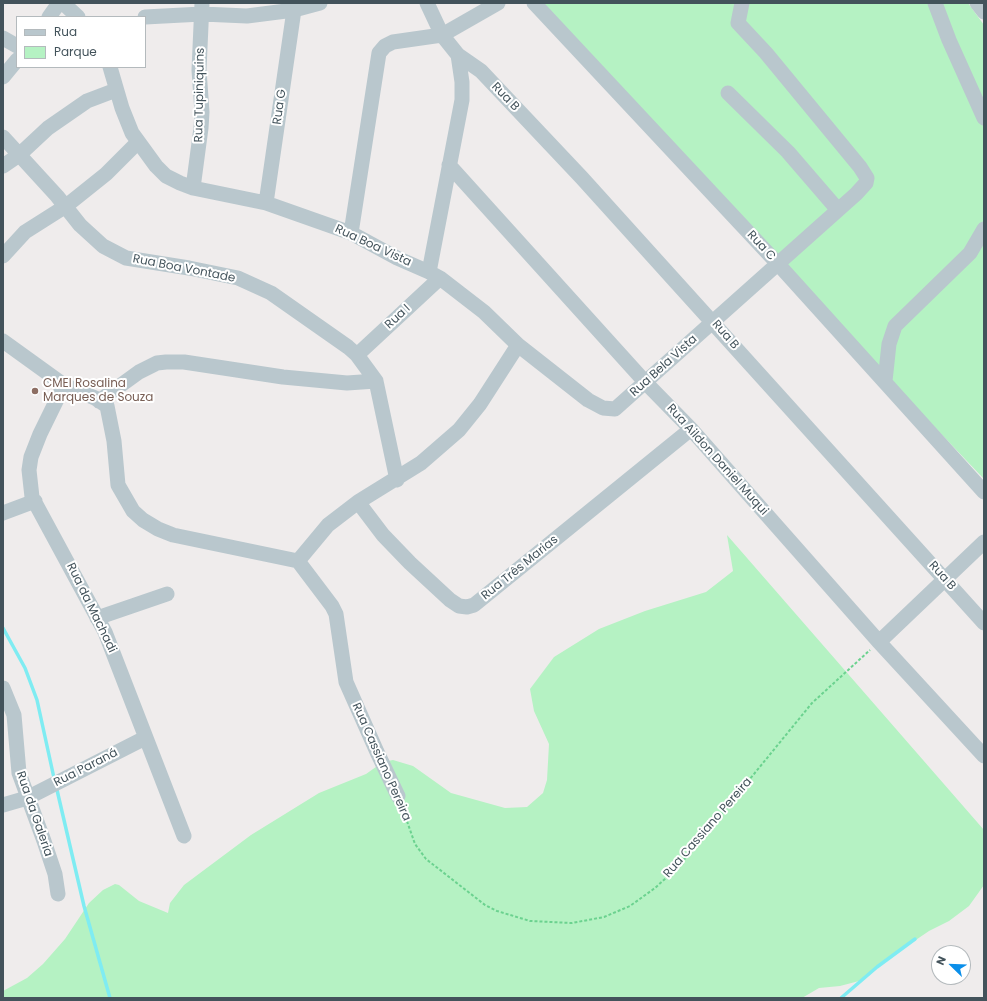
<!DOCTYPE html>
<meta charset="utf-8">
<style>
body{margin:0}
#map{position:relative;width:987px;height:1001px;overflow:hidden;background:#efecec;font-family:Poppins,sans-serif}
canvas{display:block}
.frame{position:absolute;inset:0;border:4px solid #43535b;pointer-events:none}
.legend{position:absolute;left:16px;top:16px;width:130px;height:52px;box-sizing:border-box;background:#fff;border:1px solid #b4babd;margin:0;padding:5px 7px;list-style:none;font-size:12px;color:#43535b}
.legend li{display:flex;align-items:center;gap:8px;height:20px}
.legend b{width:20px;border:1px solid #b4babd}
.north{position:absolute;left:931px;top:945px;width:40px;height:40px;box-sizing:border-box;background:#fff;border:1px solid #b4babd;border-radius:50%;rotate:293deg;font-size:11px;font-weight:700;line-height:16px;text-align:center;color:#43535b}
.north::after{content:'';display:block;margin:auto;width:14px;height:18px;background:#0b8fea;clip-path:polygon(50% 0,100% 100%,50% 72%,0 100%)}
</style>
<div id="map">
<canvas width="987" height="1001"></canvas>
<div class="frame"></div>
<ul class="legend">
<li><b style="height:5px;background:#b9c7cd"></b>Rua</li>
<li><b style="height:11px;background:#b5f2c3"></b>Parque</li>
</ul>
<div class="north">N</div>
</div>
<script>
const g = document.querySelector('canvas').getContext('2d');
g.lineJoin = 'round';
function paint(path, color) { g.fillStyle = color; g.fill(path, 'evenodd'); }
const shape = rows => new Path2D(rows.map(r => 'M' + r).join(''));
function strokePath(path, color, width, dash) { g.strokeStyle = color; g.lineWidth = width; g.lineCap = dash ? 'butt' : 'round'; g.setLineDash(dash || []); g.stroke(path); }
function drawText(font, color, halo, rows, align = 'center') {
  g.font = font + ' Poppins,sans-serif'; g.lineWidth = 4; g.setLineDash([]); g.textBaseline = 'middle'; g.strokeStyle = halo; g.fillStyle = color; for (const [text, x, y, turn = 0] of rows) {
    g.save(); g.translate(x, y); g.rotate((+turn || 0) * Math.PI / 180); g.textAlign = isNaN(turn) ? turn : align; if (halo) g.strokeText(text, 0, 0); g.fillText(text, 0, 0); g.restore();
  }
}
const green = shape([
 [540,3,968,3,984,25,984,479,810,296],
 [727,535,984,830,984,885,969,906,949,921,929,931,904,948,859,981,840,986,819,988,802,998,3,998,3,991,27,978,43,964,65,939,89,903,103,890,115,884,119,885,139,901,168,913,170,903,184,885,251,835,319,793,366,774,383,762,393,760,413,766,451,793,505,808,527,807,543,793,547,780,549,744,534,711,530,689,554,657,599,629,645,611,706,592,733,571]
]);
const stream = shape([
 [3,628,25,668,37,700,54,778],
 [57,790,84,906,110,998],
 [841,998,877,967,915,939]
]);
const path = shape([
 [402,807,415,844,426,859,485,905,497,911,530,921,572,923,604,917,630,906,655,888,678,867,812,703,870,650]
]);
const minor = shape([
 [63,3,78,17],
 [427,3,442,35,458,55,462,82,462,100,429,272],
 [534,3,778,264,984,492],
 [935,3,949,40,984,118],
 [977,3,984,12],
 [49,17,59,3],
 [145,17,202,14,247,16,294,10,320,3],
 [3,38,17,46],
 [458,55,481,71,582,178,984,623],
 [110,67,122,108,132,133,156,166,166,176,180,183,193,188,266,203,351,233,397,258,429,272,440,278,484,312,518,345,588,400,603,408,615,409,856,194,866,183,867,178,860,167,766,53,738,23,742,3],
 [3,77,17,60],
 [728,93,788,152,838,210],
 [3,137,57,196,80,225,103,246,126,258,189,268,238,278,271,293,348,347,357,355,376,381,397,480],
 [449,165,646,383,691,429,879,642,984,756],
 [3,166,19,155,48,128,87,101,116,90],
 [193,188,201,128,202,112,199,70,202,3],
 [266,203,294,10],
 [351,233,379,53,385,46,393,42,442,35,498,3],
 [3,256,25,232,66,206,106,174,138,142],
 [3,341,64,385,95,398,107,406,114,441,118,485,133,511,143,520,158,529,173,535,298,561,332,606,336,614,346,682,377,752,398,796],
 [357,355,440,278],
 [885,381,889,344,895,326,970,253,984,229],
 [64,385,40,434,31,457,29,470,32,497,105,632,184,836],
 [99,401,139,372,157,363,166,362,184,362,283,377,347,383,376,381],
 [358,502,383,535,410,563,450,600,459,606,467,607,474,605,691,429],
 [3,513,35,501],
 [298,561,328,525,358,502,421,463,459,430,480,404,518,345],
 [97,618,167,594],
 [879,642,984,542],
 [3,688,14,715,19,773,44,841,55,874,58,894],
 [3,805,27,798,145,738]
]);
const markers = [
 [35,391,4,"#8d6e63"]
];
const streetNames = [
 ["Rua Tupiniquins",200,95,-89],
 ["Rua B",505,97,46],
 ["Rua G",280,107,-82],
 ["Rua Boa Vista",373,246,25],
 ["Rua C",761,246,47],
 ["Rua Boa Vontade",184,269,11],
 ["Rua I",398,317,-43],
 ["Rua B",725,335,49],
 ["Rua Bela Vista",664,366,-42],
 ["Rua Aildon Daniel Muqui",717,460,48],
 ["Rua Três Marias",520,568,-39],
 ["Rua B",942,576,48],
 ["Rua da Machadi",91,608,64],
 ["Rua Cassiano Pereira",381,762,66],
 ["Rua Paraná",86,768,-27],
 ["Rua da Galeria",34,814,71],
 ["Rua Cassiano Pereira",708,828,-49]
];
const educationNames = [
 ["CMEI Rosalina",43,384],
 ["Marques de Souza",43,398]
];
paint(green, '#b5f2c3');
strokePath(stream, '#7fecf2', 3.5);
strokePath(path, '#6bd28f', 2, [3, 2]);
strokePath(minor, '#b9c7cd', 15);
for (const [x, y, r, color] of markers) { const dot = new Path2D(); dot.arc(x, y, r, 0, 2 * Math.PI); g.fillStyle = color; g.fill(dot); strokePath(dot, '#fff', 1.5); }
drawText('12px', '#43535b', '#fff', streetNames);
drawText('12px', '#785e54', '#fff', educationNames, 'left');
</script>
